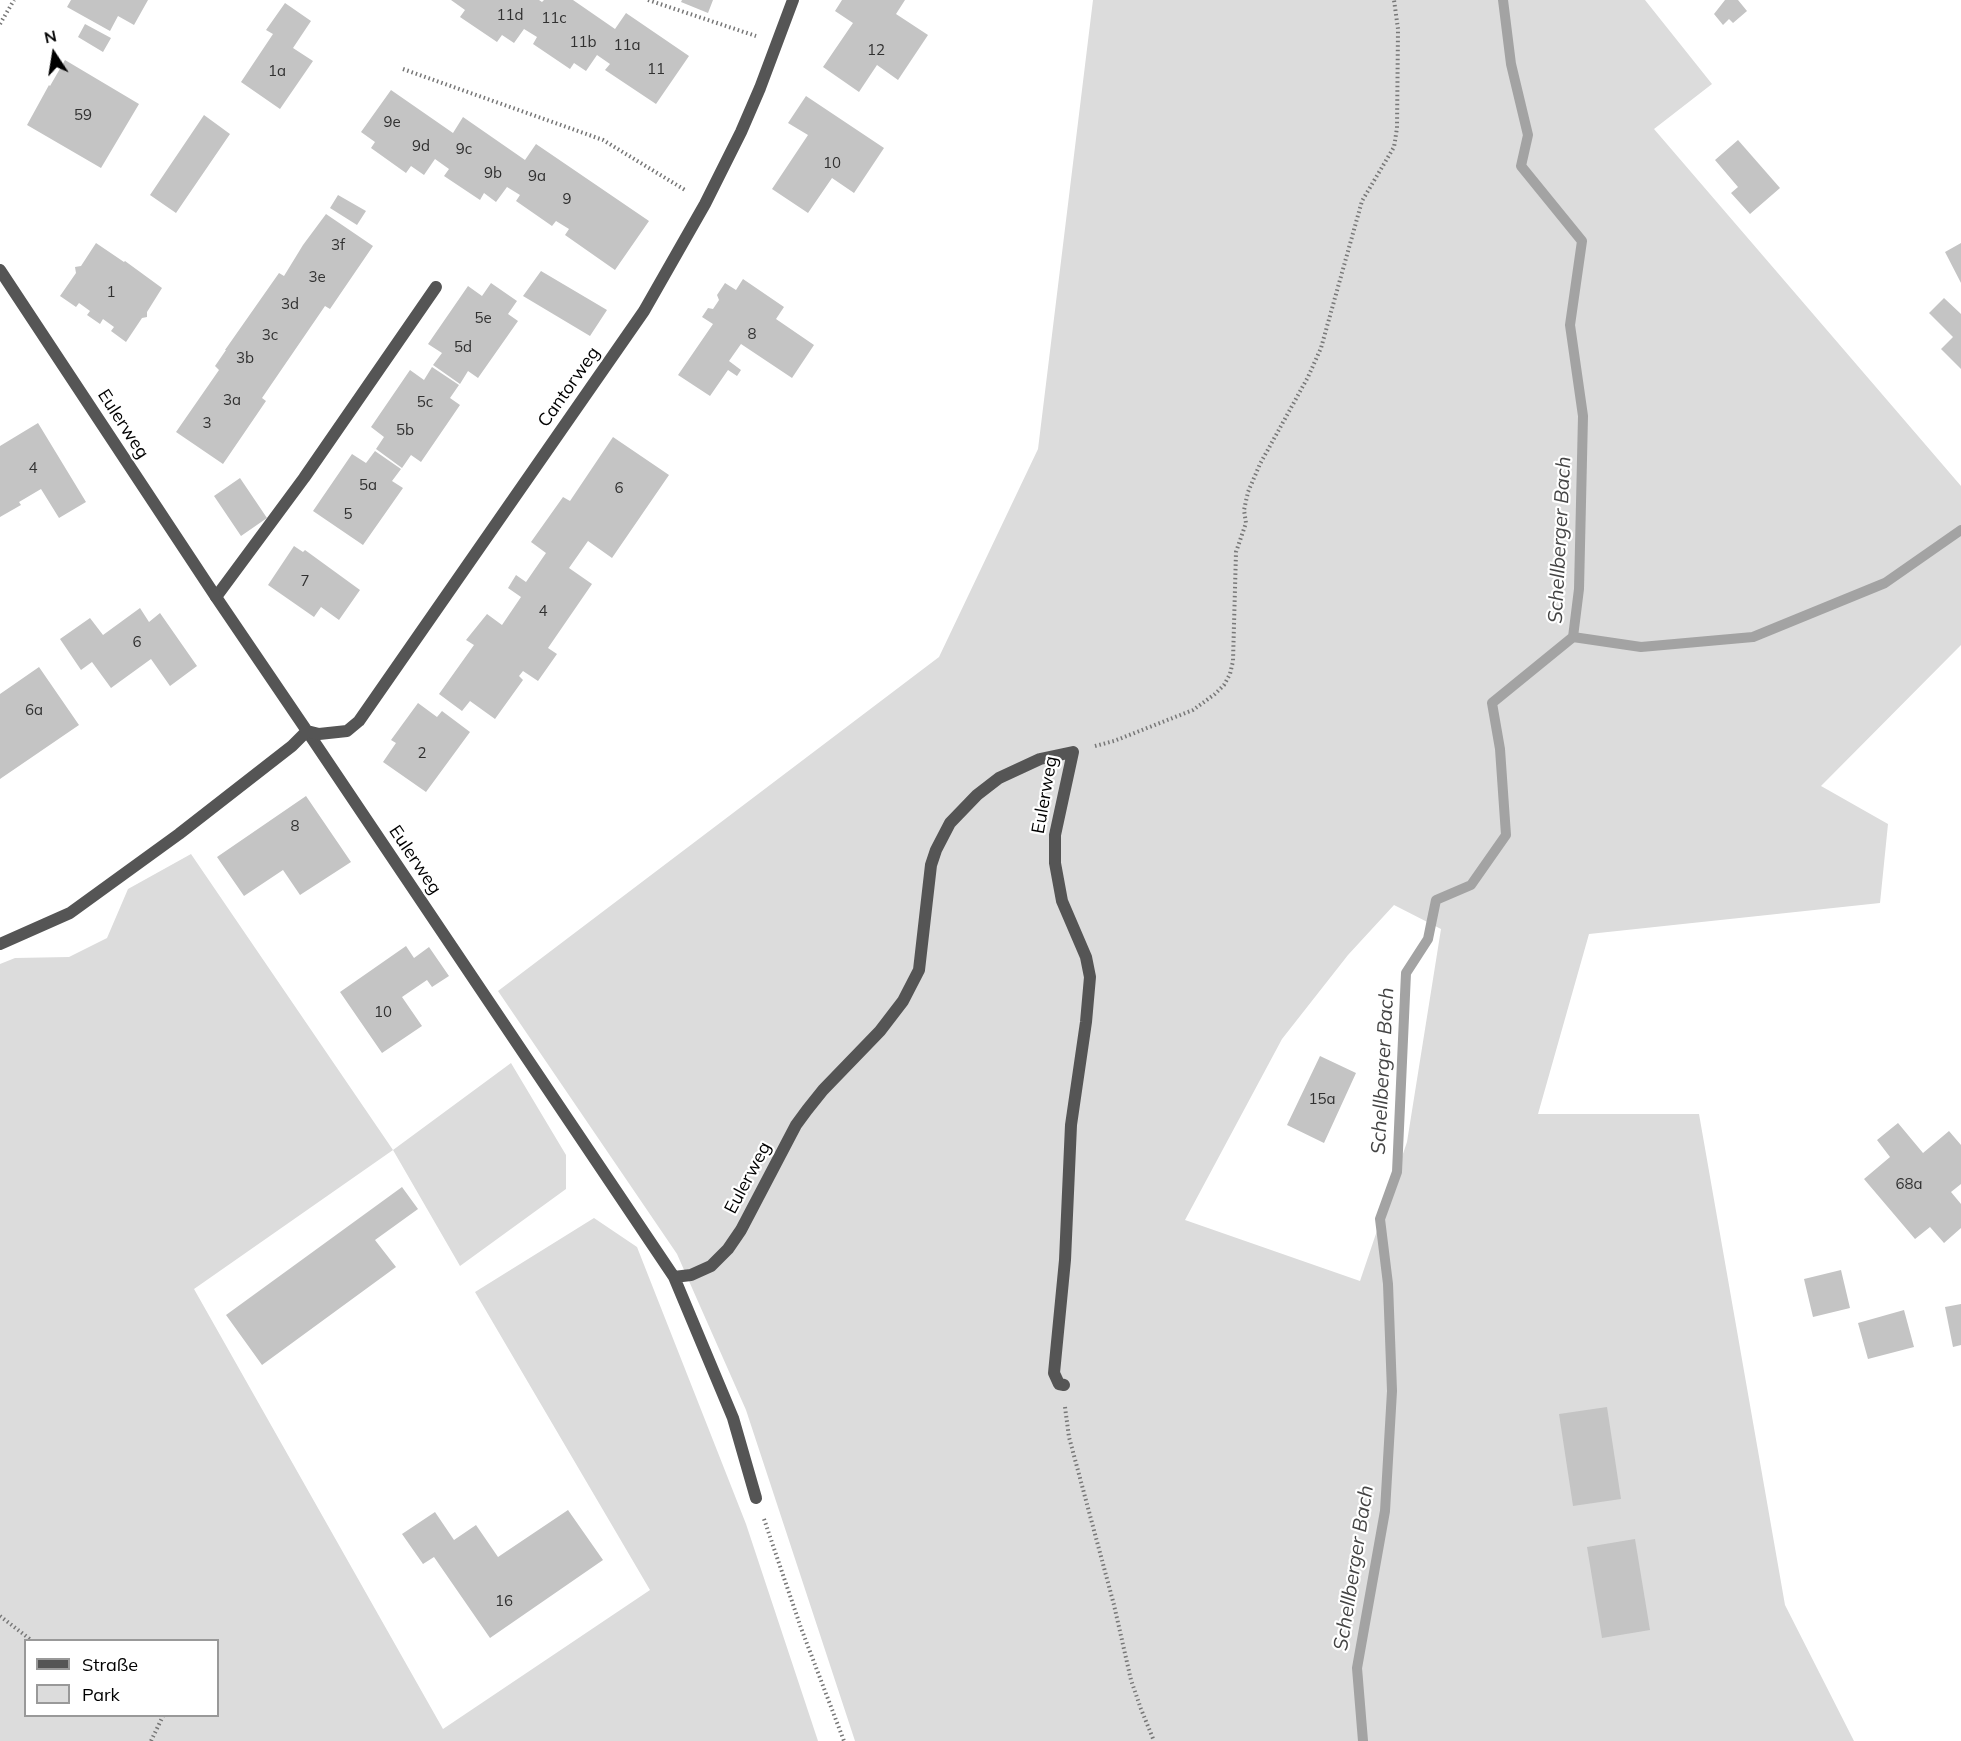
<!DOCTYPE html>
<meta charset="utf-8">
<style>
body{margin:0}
#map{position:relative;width:1961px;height:1741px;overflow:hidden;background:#fff;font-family:Mulish,sans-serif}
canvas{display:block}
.legend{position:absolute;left:24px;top:1639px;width:195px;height:78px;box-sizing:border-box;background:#fff;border:2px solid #999;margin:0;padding:8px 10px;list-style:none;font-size:18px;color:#000}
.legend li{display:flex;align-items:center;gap:12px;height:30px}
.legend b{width:30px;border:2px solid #999}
.north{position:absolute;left:24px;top:24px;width:60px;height:60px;-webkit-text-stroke:4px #fff;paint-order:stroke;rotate:348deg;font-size:16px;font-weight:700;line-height:24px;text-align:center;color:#000}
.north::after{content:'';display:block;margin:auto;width:21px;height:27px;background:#000;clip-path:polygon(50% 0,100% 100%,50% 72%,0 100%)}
</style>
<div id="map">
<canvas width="1961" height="1741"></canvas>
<ul class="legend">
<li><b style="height:8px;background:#555"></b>Straße</li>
<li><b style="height:16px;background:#dcdcdc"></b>Park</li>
</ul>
<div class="north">N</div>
</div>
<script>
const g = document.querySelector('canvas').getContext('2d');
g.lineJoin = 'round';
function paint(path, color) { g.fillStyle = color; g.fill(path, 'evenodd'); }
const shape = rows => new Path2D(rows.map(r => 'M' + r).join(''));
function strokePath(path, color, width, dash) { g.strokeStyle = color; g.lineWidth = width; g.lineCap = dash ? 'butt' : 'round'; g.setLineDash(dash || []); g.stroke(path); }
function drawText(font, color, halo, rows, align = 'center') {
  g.font = font + ' Mulish,sans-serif'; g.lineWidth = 4.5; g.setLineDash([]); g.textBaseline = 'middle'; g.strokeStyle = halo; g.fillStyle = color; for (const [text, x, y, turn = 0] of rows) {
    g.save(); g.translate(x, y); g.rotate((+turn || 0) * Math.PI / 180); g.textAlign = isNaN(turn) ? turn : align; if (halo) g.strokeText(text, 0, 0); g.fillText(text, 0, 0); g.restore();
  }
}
const green = shape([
 [1093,0,1645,0,1712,84,1654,129,1961,486,1961,645,1821,786,1888,824,1880,903,1589,934,1538,1114,1699,1114,1785,1605,1854,1741,855,1741,746,1410,677,1254,498,991,939,657,1038,449],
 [1394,905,1441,929,1407,1142,1360,1281,1185,1220,1282,1039,1348,955],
 [191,854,393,1150,511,1063,566,1155,566,1189,460,1266,393,1150,194,1289,443,1729,650,1590,475,1292,594,1218,637,1247,746,1524,818,1741,0,1741,0,964,15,958,69,957,107,938,128,889],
 [26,1640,218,1640,218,1716,26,1716]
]);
const stream = shape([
 [1573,637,1641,647,1753,637,1885,583,1961,530],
 [1363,1741,1357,1668,1385,1511,1392,1391,1388,1284,1380,1219,1397,1172,1406,973,1428,939,1436,900,1471,885,1506,835,1500,749,1492,703,1573,637,1579,589,1583,416,1570,325,1582,241,1521,166,1528,135,1511,64,1503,0]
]);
const building = shape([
 [71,0,148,0,134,25,118,16,110,31,67,7],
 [451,0,539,0,542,2,544,0,573,0,615,29,626,13,689,56,656,104,605,70,610,64,597,55,586,71,574,63,570,69,533,44,537,37,524,29,514,43,502,35,497,42,460,17,465,10],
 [682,0,713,0,708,13,681,2],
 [842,0,905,0,896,14,928,35,898,80,877,65,859,92,823,67,853,23,835,11],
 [1725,0,1738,0,1747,11,1733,23,1729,19,1723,25,1714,14],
 [285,3,311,21,293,48,313,61,280,109,241,82,273,34,266,30],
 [85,24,111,38,103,52,78,37],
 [65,60,139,104,101,168,27,125,49,85,50,86],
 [391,90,453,133,463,117,525,160,536,144,649,221,615,270,565,235,569,229,556,221,552,226,516,201,520,195,507,187,496,202,484,193,480,200,444,176,449,169,435,159,424,175,411,166,406,173,371,148,375,142,361,132],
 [806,96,884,148,854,193,832,178,808,213,772,189,808,135,788,123],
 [204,115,230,134,176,213,150,195],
 [1738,140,1780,188,1750,214,1731,193,1738,187,1715,160],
 [338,195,366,211,357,225,330,208],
 [326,214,373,246,330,309,325,306,262,398,266,401,223,464,176,432,219,370,215,366,226,350,225,350,279,273,284,276,303,245],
 [96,243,124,262,125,261,162,288,147,312,147,317,142,318,126,342,111,331,114,327,103,319,100,324,87,315,90,311,79,303,76,307,60,296,76,273,75,267,81,266],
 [1961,243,1961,283,1945,252],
 [541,271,607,310,590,336,523,296],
 [743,279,784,307,776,319,814,345,792,378,741,344,729,361,741,370,737,376,728,370,710,396,678,375,713,324,702,317,708,308,713,309,719,300,717,295,725,283,736,290],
 [491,283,517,301,508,314,518,321,478,378,468,371,460,384,433,365,442,353,428,344,468,286,482,296],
 [1944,298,1961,314,1961,369,1941,349,1953,337,1929,313],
 [432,367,459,385,450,398,460,405,421,462,411,455,402,468,376,449,384,437,371,427,410,370,424,380],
 [38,423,86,502,59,518,41,489,19,502,21,505,0,517,0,446],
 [613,437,669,475,612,558,588,541,569,568,592,584,548,648,557,654,538,681,523,671,519,676,523,680,495,719,470,701,462,711,439,694,474,645,466,640,487,614,502,625,521,597,508,588,516,575,526,582,546,553,531,542,563,497,570,501],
 [375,451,401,469,392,481,403,488,363,545,313,511,352,454,366,463],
 [240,478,267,518,241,536,214,496],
 [294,546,303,552,305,550,360,590,339,620,321,607,314,617,268,585],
 [140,608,149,622,160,613,197,666,170,686,151,659,111,688,92,662,81,670,60,639,90,618,103,635],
 [39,667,79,725,0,779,0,694],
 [418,703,437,717,442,711,470,732,426,792,383,762,396,743,391,740],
 [306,796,351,862,300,895,283,870,244,896,217,857],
 [406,946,414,958,429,947,449,976,432,987,427,980,402,997,422,1026,382,1053,340,992],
 [1320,1056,1356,1073,1324,1143,1287,1125],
 [1898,1123,1923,1153,1949,1131,1961,1145,1961,1184,1951,1192,1961,1204,1961,1228,1944,1243,1930,1227,1915,1239,1864,1179,1890,1157,1877,1140],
 [402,1187,418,1209,375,1240,396,1267,262,1365,226,1315],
 [1841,1270,1850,1308,1813,1317,1804,1279],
 [1961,1304,1961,1345,1953,1347,1945,1307],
 [1904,1310,1914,1347,1868,1359,1858,1323],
 [1607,1407,1621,1499,1573,1506,1559,1414],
 [568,1510,603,1560,490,1638,434,1557,423,1564,402,1534,435,1512,454,1540,476,1525,498,1557],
 [1635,1539,1650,1630,1602,1638,1587,1547]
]);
const path = shape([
 [648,0,756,36],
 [0,24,14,0],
 [403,69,603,140,685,190],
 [1095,746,1114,741,1193,710,1215,694,1224,685,1230,674,1233,661,1236,552,1246,523,1244,510,1248,492,1260,464,1308,377,1321,348,1362,201,1394,147,1397,128,1398,29,1394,0],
 [1065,1407,1069,1437,1114,1605,1131,1680,1141,1709,1154,1741],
 [764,1519,801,1628,844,1741],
 [0,1616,31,1640],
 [151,1741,163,1716]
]);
const service = shape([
 [216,597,304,478,436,287],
 [307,731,674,1277,733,1418,756,1498],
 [674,1277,691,1275,711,1266,728,1249,741,1230,796,1125,807,1110,823,1090,880,1031,903,1001,919,970,931,865,936,850,950,823,977,795,999,778,1040,759,1073,752,1055,835,1055,863,1062,901,1086,957,1090,977,1086,1022,1071,1125,1065,1260,1054,1373,1059,1384,1064,1385]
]);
const minor = shape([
 [0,270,216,597,307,731],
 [307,731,319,734,347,731,359,721,644,311,705,204,741,132,760,88,793,0],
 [0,944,70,913,179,834,292,746,307,731]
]);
const numberNames = [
 ["11d",510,15],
 ["11c",554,18],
 ["11b",583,42],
 ["11a",627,45],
 ["12",876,50],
 ["11",656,69],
 ["1a",277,71],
 ["59",83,115],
 ["9e",392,122],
 ["9d",421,146],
 ["9c",464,149],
 ["10",832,163],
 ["9b",493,173],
 ["9a",537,176],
 ["9",567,199],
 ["3f",338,245],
 ["3e",317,277],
 ["1",111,292],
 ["3d",290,304],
 ["5e",483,318],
 ["8",752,334],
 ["3c",270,335],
 ["5d",463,347],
 ["3b",245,358],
 ["3a",232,400],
 ["5c",425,402],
 ["3",207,423],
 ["5b",405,430],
 ["4",33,468],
 ["5a",368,485],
 ["6",619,488],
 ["5",348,514],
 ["7",305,581],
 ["4",543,611],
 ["6",137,642],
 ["6a",34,710],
 ["2",422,753],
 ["8",295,826],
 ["10",383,1012],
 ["15a",1322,1099],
 ["68a",1909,1184],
 ["16",504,1601]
];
const streetNames = [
 ["Cantorweg",569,387,-55],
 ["Eulerweg",123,424,57],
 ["Eulerweg",1045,795,-80],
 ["Eulerweg",415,860,56],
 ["Eulerweg",748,1178,-62]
];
const waterNames = [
 ["Schellberger Bach",1560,540,-87],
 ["Schellberger Bach",1383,1071,-87],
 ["Schellberger Bach",1354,1568,-81]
];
paint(green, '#dcdcdc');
strokePath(stream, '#a3a3a3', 10);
paint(building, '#c4c4c4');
strokePath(path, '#777', 4, [1.5, 3]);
strokePath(service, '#555', 12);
strokePath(minor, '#555', 12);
drawText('15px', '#313131', null, numberNames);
drawText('18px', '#000', '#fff', streetNames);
drawText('italic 20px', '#444', '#fff', waterNames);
</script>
